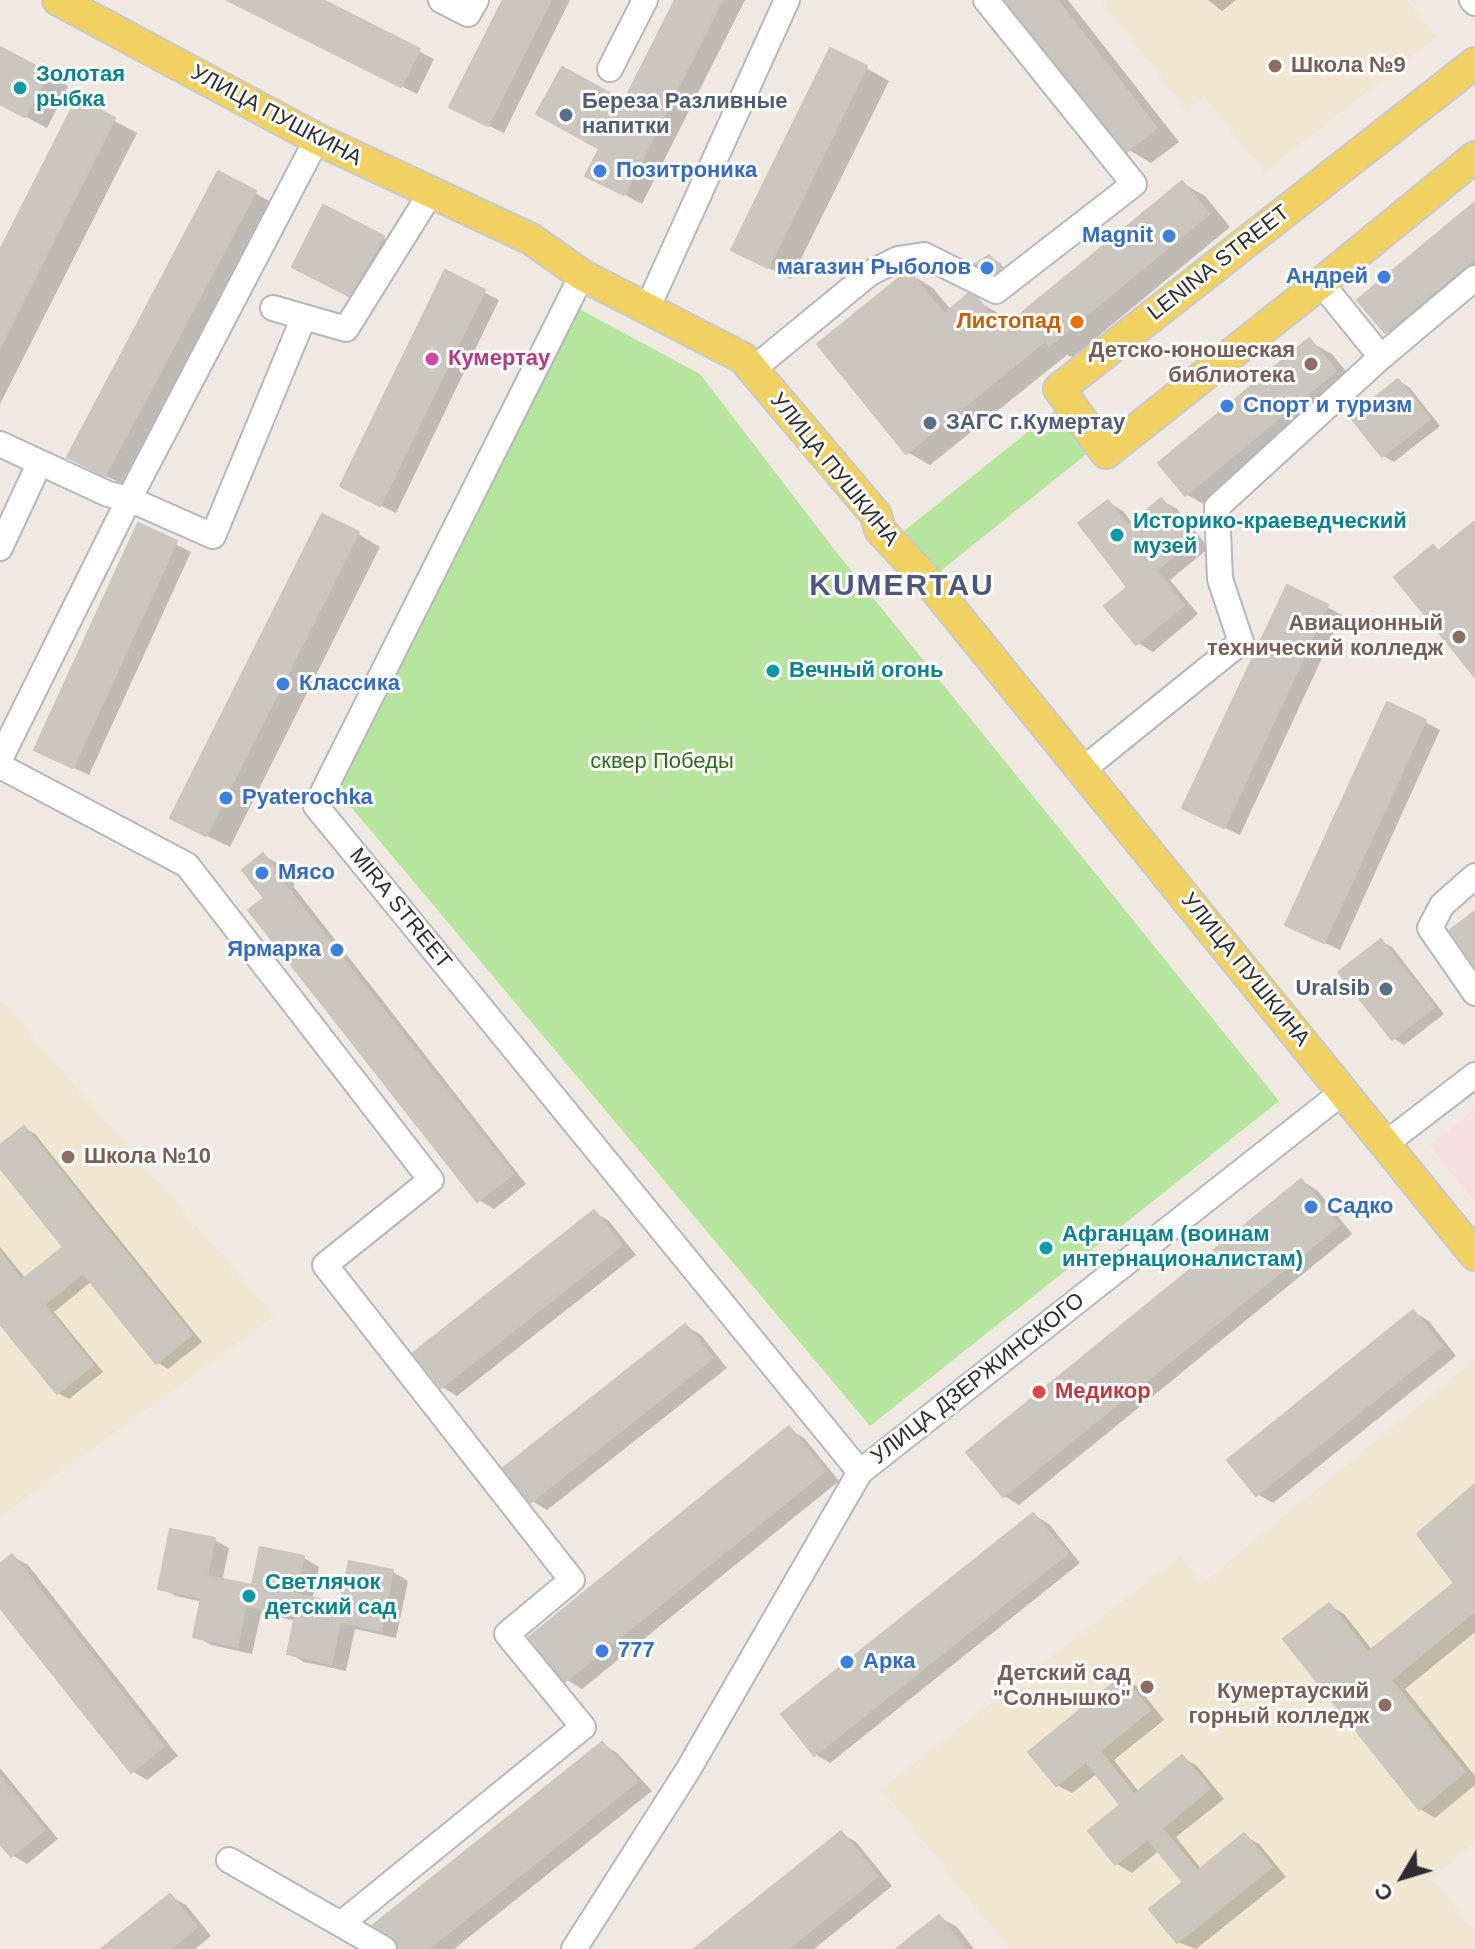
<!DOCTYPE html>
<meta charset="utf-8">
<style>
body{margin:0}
#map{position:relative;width:1475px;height:1949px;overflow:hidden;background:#efe9e1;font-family:Helvetica,sans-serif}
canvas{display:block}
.north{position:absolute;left:1363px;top:1837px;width:80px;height:80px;-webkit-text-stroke:6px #fff;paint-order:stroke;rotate:232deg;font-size:22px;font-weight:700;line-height:32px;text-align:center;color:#2e2e2e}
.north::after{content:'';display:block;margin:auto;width:28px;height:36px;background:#2e2e2e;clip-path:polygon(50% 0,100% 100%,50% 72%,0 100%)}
</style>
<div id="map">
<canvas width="1475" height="1949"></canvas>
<div class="north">С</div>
</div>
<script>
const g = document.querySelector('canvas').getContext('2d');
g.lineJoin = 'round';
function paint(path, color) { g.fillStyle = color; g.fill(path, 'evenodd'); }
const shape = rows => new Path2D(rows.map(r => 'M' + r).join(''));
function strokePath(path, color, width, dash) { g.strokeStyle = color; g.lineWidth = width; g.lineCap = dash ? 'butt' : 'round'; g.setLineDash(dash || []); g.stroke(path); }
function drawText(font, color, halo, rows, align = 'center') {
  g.font = font + ' Helvetica,sans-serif'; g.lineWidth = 6; g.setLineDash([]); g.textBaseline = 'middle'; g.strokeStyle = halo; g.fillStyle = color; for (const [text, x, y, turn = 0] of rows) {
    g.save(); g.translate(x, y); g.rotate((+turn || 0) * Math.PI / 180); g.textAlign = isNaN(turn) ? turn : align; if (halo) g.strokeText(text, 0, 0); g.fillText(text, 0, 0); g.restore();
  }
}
const education = shape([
 [1101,0,1407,0,1436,37,1264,172,1204,96,1186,110],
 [0,999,274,1316,0,1516],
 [1475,1360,1475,1842,1431,1878,1475,1932,1475,1949,1009,1949,882,1789,1181,1556,1202,1584]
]);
const medical = shape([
 [1475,1109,1475,1202,1430,1146]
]);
const green = shape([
 [570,304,700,374,837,553,1279,1101,870,1426,331,783],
 [1054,411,1088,453,938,573,904,531]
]);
const shadow = shape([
 [229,0,318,0,434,59,417,94],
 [505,0,570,0,504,133,467,115],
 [678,0,745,0,642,204,606,185],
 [1006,0,1068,0,1179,142,1151,163,1129,150],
 [1208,0,1236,0,1222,11],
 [0,61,48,74,68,86,47,128,0,103],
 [866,68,889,81,791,279,756,262],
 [77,101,137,133,0,404,0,254],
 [1182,183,1205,196,1230,227,1073,357,1067,355,930,465,907,452,910,274,933,288,951,310,968,296,1000,314,1009,325],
 [255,193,278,206,128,487,92,469],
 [1475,204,1475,289,1409,344,1386,331],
 [383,238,394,244,361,301,306,272],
 [989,257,1000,263,1010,275,1007,278,989,270],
 [446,273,499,300,396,513,357,494],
 [1309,341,1332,354,1357,385,1209,507,1186,494],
 [1399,381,1410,388,1440,426,1394,462,1383,456],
 [1161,500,1177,509,1209,548,1170,580,1198,614,1153,652,1138,643,1130,588,1108,502,1123,511,1133,524],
 [139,526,191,552,89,775,52,758],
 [358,534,380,547,230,847,195,830],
 [1327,607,1342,615,1240,835,1200,816],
 [1425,722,1440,730,1340,950,1287,925],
 [264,856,279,864,295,885,293,886,526,1184,494,1209,479,1200],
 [1381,941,1392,947,1444,1014,1404,1045,1393,1038],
 [24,1128,35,1134,202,1342,168,1369,157,1362,92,1281,54,1312,103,1372,69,1399,58,1393,0,1320,0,1247,26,1279,66,1247,0,1164,0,1148],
 [1302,1181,1317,1190,1352,1234,1019,1505,1004,1496],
 [594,1212,609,1221,636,1255,457,1396,442,1387],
 [1414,1312,1429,1321,1456,1356,1273,1503,1257,1494],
 [686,1326,701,1335,727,1368,547,1510,532,1501],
 [789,1429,804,1438,839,1481,582,1689,567,1680],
 [1475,1487,1475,1632,1405,1689,1475,1776,1475,1785,1435,1818,1420,1809,1329,1605,1344,1614,1373,1651,1456,1583],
 [1034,1515,1049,1524,1080,1563,830,1763,815,1754],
 [214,1540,229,1548,222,1581,254,1588,304,1558,319,1567,312,1600,342,1606,351,1563,393,1572,408,1581,396,1638,355,1629,346,1671,304,1662,289,1653,296,1621,261,1613,252,1654,211,1645,196,1636,203,1602,176,1596,161,1588],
 [12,1556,28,1565,178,1756,147,1780,132,1771,0,1604,0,1566],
 [1123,1678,1138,1687,1164,1720,1114,1760,1139,1792,1182,1757,1197,1766,1224,1799,1176,1837,1202,1870,1244,1836,1259,1844,1286,1877,1196,1949,1178,1942,1152,1909,1186,1883,1160,1850,1132,1873,1117,1864,1091,1831,1123,1805,1098,1773,1072,1793,1057,1785],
 [602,1744,617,1753,652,1791,454,1949,401,1949,399,1941,376,1925],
 [0,1768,58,1839,27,1864,12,1855,0,1841],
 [841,1833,856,1842,892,1886,814,1949,698,1949],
 [170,1896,186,1905,211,1936,195,1949,104,1949],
 [939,1917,957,1927,974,1949,900,1949]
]);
const building = shape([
 [227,0,323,0,420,49,401,87,227,0],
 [503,0,551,0,488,126,449,107,503,0],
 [675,0,722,0,624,195,585,176,599,149,536,114,562,67,624,101,675,0],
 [1005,0,1057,0,1157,128,1127,152,1005,0],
 [0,47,49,73,25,117,0,104,0,47],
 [830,48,867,66,768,268,731,250,830,48],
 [77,98,115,118,0,347,0,250,77,98],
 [218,171,256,191,105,476,67,457,218,171],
 [1182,181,1209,214,1049,346,1045,341,906,454,817,344,905,273,910,272,944,314,968,294,977,298,1002,329,1182,181],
 [1475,202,1475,258,1385,333,1357,300,1475,202],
 [323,205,384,236,349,296,292,267,323,205],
 [989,255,1001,268,994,273,975,264,989,255],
 [445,270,485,290,380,506,340,486,445,270],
 [1309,338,1336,371,1185,496,1158,463,1309,338],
 [1398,379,1430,419,1382,457,1350,417,1398,379],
 [1161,498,1195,538,1156,571,1184,605,1136,645,1104,606,1127,587,1078,523,1108,500,1128,526,1161,498],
 [322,514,359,532,206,836,170,818,322,514],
 [1475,521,1475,677,1394,577,1433,545,1438,551,1475,521],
 [138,523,177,541,73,768,34,750,138,523],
 [1287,585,1328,605,1224,828,1182,808,1287,585],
 [1387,702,1426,720,1324,943,1285,925,1387,702],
 [263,853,281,876,279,877,513,1174,477,1202,248,910,264,898,242,870,263,853],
 [1475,911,1475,967,1450,930,1475,911],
 [1381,939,1434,1007,1392,1040,1338,972,1381,939],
 [24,1126,192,1335,156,1364,83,1273,44,1305,93,1365,57,1394,0,1324,0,1252,22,1280,63,1247,0,1168,0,1145,24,1126],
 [1301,1179,1339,1225,1003,1497,966,1452,1301,1179],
 [594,1210,622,1245,441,1388,413,1353,594,1210],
 [1413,1310,1442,1346,1256,1496,1227,1460,1413,1310],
 [685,1324,713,1358,530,1503,503,1468,685,1324],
 [789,1426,825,1471,565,1682,529,1637,789,1426],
 [1475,1484,1475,1611,1391,1680,1465,1772,1419,1810,1283,1639,1329,1603,1368,1652,1454,1583,1417,1534,1475,1484],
 [1033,1513,1067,1554,814,1756,781,1714,1033,1513],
 [170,1529,215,1538,207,1576,252,1585,260,1547,304,1556,296,1594,340,1604,349,1561,393,1570,381,1631,340,1622,331,1664,287,1654,295,1616,246,1606,237,1647,193,1637,201,1598,158,1589,170,1529],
 [12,1554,164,1746,131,1773,0,1608,0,1564,12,1554],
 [1122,1676,1150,1710,1100,1751,1134,1794,1182,1755,1210,1789,1162,1828,1197,1871,1244,1833,1272,1867,1177,1943,1149,1909,1183,1882,1148,1839,1115,1865,1088,1831,1120,1805,1086,1762,1056,1786,1028,1752,1122,1676],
 [602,1742,638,1781,428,1949,399,1949,392,1936,373,1925,602,1742],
 [0,1776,44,1830,11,1857,0,1844,0,1776],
 [841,1831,878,1876,788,1949,694,1949,841,1831],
 [170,1894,197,1927,170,1949,101,1949,170,1894],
 [939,1915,966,1949,896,1949,939,1915]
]);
const minor = shape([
 [441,0,468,14,476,0],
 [1472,0,1475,3],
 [610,69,645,0],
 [582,275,316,806,860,1472],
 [1321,283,1381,357],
 [273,308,346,329,430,194],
 [647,309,787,0],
 [752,370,870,273,898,259,924,255,996,291,1134,184,986,0],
 [0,444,108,494,129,499,213,536,303,319],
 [0,548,39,464],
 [0,759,129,499,317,139],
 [0,766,187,865,431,1180,325,1265,572,1580,507,1634,583,1727,342,1923],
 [1081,771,1241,642,1220,579,1217,507,1381,357,1475,278],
 [1475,876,1442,905,1430,928,1475,993],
 [1385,1144,1475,1075],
 [229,1860,384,1949],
 [574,1949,688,1770,860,1472,1344,1091]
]);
const major = shape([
 [58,0,317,139,531,239,582,275,743,358,876,515,880,530,935,589,1475,1255],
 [1475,63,1059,389,1106,453,1321,283,1475,157]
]);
const markers = [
 [1275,66,8,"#8d6e63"],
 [20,88,8,"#0f9aa8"],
 [566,115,8,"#5c6f8a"],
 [600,171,8,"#3f7fe0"],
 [1169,236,8,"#3f7fe0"],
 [987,268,8,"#3f7fe0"],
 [1384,277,8,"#3f7fe0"],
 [1077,322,8,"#e8710a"],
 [432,359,8,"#d1479c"],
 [1311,364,8,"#8d6e63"],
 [1227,406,8,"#3f7fe0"],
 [930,423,8,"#5c6f8a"],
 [1117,535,8,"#0f9aa8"],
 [1459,637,8,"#8d6e63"],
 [773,671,8,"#0f9aa8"],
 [283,684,8,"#3f7fe0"],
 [226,798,8,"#3f7fe0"],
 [262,873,8,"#3f7fe0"],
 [337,950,8,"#3f7fe0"],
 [1386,989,8,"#5c6f8a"],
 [68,1157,8,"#8d6e63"],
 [1311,1207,8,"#3f7fe0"],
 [1046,1248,8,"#0f9aa8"],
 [1039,1392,8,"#e0444e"],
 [249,1596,8,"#0f9aa8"],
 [602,1651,8,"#3f7fe0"],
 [847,1662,8,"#3f7fe0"],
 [1147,1687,8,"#8d6e63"],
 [1385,1705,8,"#8d6e63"]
];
const educationNames = [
 ["Школа №9",1291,66,"left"],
 ["Детско-юношеская",1295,351],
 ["библиотека",1295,376],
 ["Авиационный",1443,624],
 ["технический колледж",1443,649],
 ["Школа №10",84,1157,"left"],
 ["Детский сад",1131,1674],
 ["\"Солнышко\"",1131,1699],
 ["Кумертауский",1369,1692],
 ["горный колледж",1369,1717]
];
const cultureNames = [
 ["Золотая",36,75],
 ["рыбка",36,100],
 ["Историко-краеведческий",1133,522],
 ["музей",1133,547],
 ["Вечный огонь",789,671],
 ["Афганцам (воинам",1062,1235],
 ["интернационалистам)",1062,1260],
 ["Светлячок",265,1583],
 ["детский сад",265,1608]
];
const serviceNames = [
 ["Береза Разливные",582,102],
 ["напитки",582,127],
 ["ЗАГС г.Кумертау",946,423],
 ["Uralsib",1370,989,"right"]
];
const streetNames = [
 ["УЛИЦА ПУШКИНА",276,116,28],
 ["LENINA STREET",1219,263,-38],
 ["УЛИЦА ПУШКИНА",834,470,51],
 ["MIRA STREET",400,909,51],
 ["УЛИЦА ПУШКИНА",1245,970,51],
 ["УЛИЦА ДЗЕРЖИНСКОГО",978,1379,-38]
];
const shopNames = [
 ["Позитроника",616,171],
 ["Magnit",1153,236,"right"],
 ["магазин Рыболов",971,268,"right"],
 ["Андрей",1368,277,"right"],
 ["Спорт и туризм",1243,406],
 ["Классика",299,684],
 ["Pyaterochka",242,798],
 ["Мясо",278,873],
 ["Ярмарка",321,950,"right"],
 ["Садко",1327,1207],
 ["777",618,1651],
 ["Арка",863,1662]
];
const foodNames = [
 ["Листопад",1061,322]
];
const hotelNames = [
 ["Кумертау",448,359]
];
const parkNames = [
 ["сквер Победы",662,762]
];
const healthNames = [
 ["Медикор",1055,1392]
];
const districtNames = [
 ["KUMERTAU",902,587]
];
paint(education, '#f0e6d1');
paint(medical, '#f5dfe0');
paint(green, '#b6e59e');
paint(shadow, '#0003');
paint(building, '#cbc7bf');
strokePath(building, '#cbc5ba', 2);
strokePath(minor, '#b4b7c1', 28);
strokePath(major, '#c9c9c9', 34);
strokePath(minor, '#fff', 24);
strokePath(major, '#f2d163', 30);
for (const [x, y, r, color] of markers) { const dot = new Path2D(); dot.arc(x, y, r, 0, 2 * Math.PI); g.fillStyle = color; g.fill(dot); strokePath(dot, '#fff', 3); }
drawText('bold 22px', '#785e54', '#fff', educationNames, 'right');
drawText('bold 22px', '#0d838f', '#fff', cultureNames, 'left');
drawText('bold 22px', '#4e5e75', '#fff', serviceNames, 'left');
drawText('22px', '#2e2e2e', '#fff', streetNames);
drawText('bold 22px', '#366cbe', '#fff', shopNames, 'left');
drawText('bold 22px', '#c56008', '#fff', foodNames, 'right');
drawText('bold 22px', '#b23c85', '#fff', hotelNames, 'left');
drawText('22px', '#2c6e1b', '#fff', parkNames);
drawText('bold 22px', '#be3a42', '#fff', healthNames, 'left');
g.letterSpacing = '2px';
drawText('bold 30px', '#4d5680', '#fff', districtNames);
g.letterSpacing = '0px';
</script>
